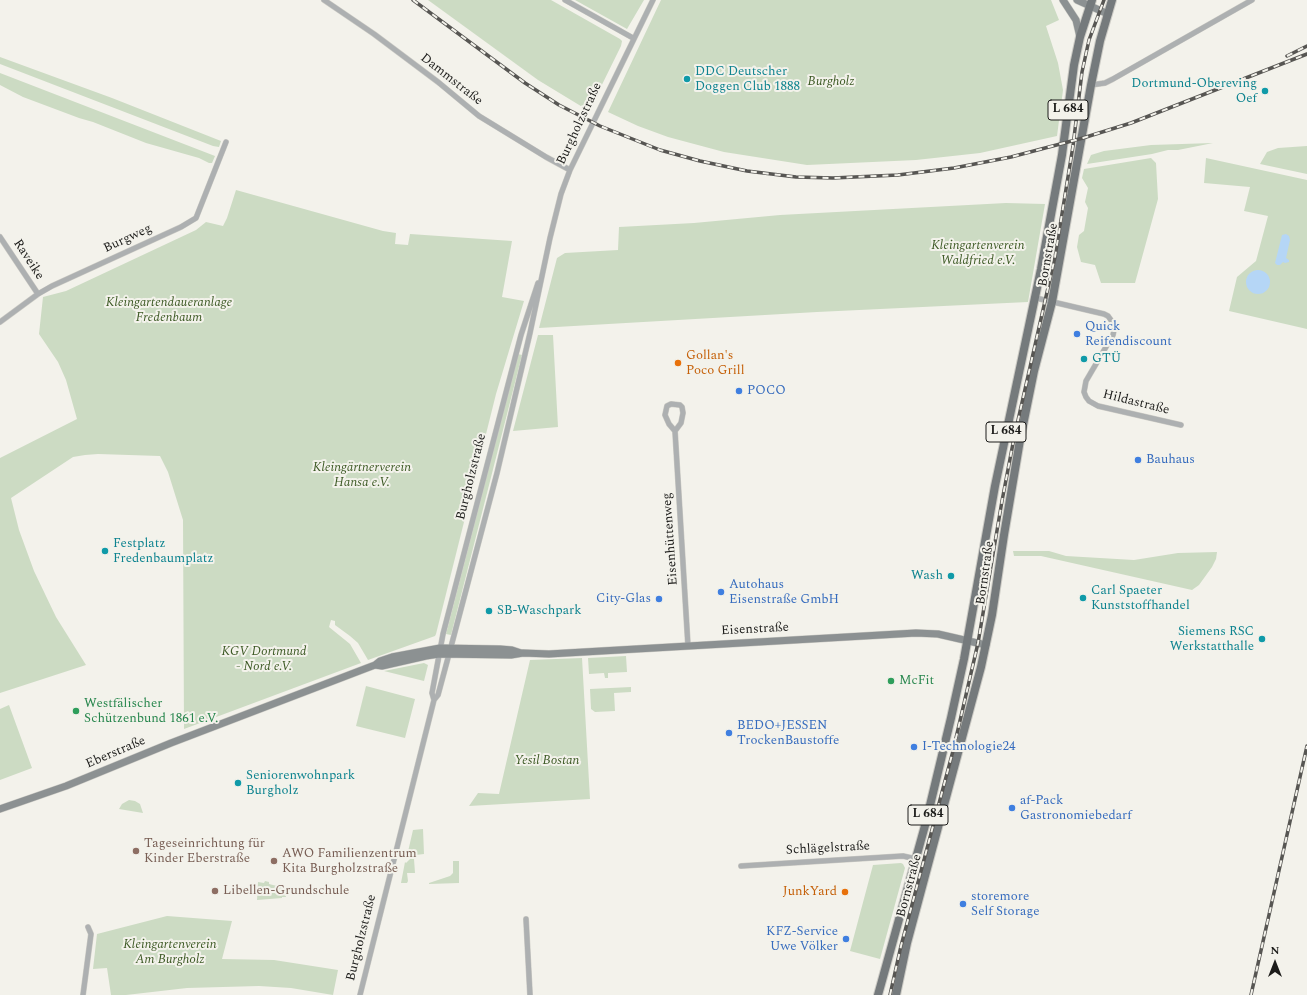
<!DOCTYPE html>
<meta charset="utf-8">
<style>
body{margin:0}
#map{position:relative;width:1307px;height:995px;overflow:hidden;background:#f3f2eb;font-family:Spectral,serif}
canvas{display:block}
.north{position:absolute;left:1255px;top:943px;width:40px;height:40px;-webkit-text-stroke:3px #f3f2eb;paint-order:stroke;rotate:0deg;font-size:11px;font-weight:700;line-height:16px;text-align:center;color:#1c1c1a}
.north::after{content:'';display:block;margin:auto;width:14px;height:18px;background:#1c1c1a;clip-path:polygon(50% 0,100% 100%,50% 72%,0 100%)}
</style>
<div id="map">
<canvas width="1307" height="995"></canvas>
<div class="north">N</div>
</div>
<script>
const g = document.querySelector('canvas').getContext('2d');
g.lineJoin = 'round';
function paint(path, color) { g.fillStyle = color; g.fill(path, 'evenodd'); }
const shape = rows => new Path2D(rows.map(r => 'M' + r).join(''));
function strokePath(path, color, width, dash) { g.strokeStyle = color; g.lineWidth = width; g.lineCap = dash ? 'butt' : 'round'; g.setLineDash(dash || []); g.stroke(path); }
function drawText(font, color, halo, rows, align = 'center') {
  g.font = font + ' Spectral,serif'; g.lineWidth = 4; g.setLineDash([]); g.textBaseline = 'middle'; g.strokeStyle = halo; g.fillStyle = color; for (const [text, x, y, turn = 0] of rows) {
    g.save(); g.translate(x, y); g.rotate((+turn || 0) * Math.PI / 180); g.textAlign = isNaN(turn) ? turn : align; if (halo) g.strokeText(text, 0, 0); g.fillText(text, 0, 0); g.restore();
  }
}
const green = shape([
 [428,0,551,0,620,39,622,41,621,46,589,111,538,80],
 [575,0,644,0,627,29],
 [661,0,1051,0,1059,20,1046,26,1058,63,1063,90,1057,136,980,153,916,160,807,165,724,152,668,137,638,126,608,112],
 [0,57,112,98,221,141,219,147,213,146,0,64],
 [0,73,215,156,212,163,209,163,199,158,146,143,93,122,79,118,23,97,0,85],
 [1213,143,1178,150,1168,150,1152,154,1087,164,1091,155,1104,151,1151,145],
 [1307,146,1307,174,1260,164,1267,152,1278,148],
 [1151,158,1156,163,1158,199,1135,283,1101,283,1095,265,1081,262,1077,247,1079,235,1084,231,1088,208,1085,202,1088,188,1082,178,1084,169],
 [1206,158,1307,180,1307,329,1229,311,1237,277,1256,261,1268,216,1244,211,1250,187,1204,183],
 [236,190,383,231,396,233,395,244,408,245,410,234,512,241,502,297,524,301,496,394,436,634,435,636,368,660,358,643,350,636,335,625,335,621,331,620,329,627,350,644,361,663,184,729,183,520,168,472,160,456,98,454,85,455,73,457,11,498,19,530,34,571,56,617,86,665,0,693,0,458,77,419,66,380,58,362,39,334,43,297,66,291,196,230,206,222,223,226,227,218],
 [1006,203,1045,204,1028,302,817,312,539,328,557,258,565,253,618,250,619,227,694,223,780,215],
 [538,335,553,335,558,427,513,431],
 [518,354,522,355,451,635,446,634],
 [1013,551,1049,551,1066,556,1134,560,1178,553,1217,552,1216,559,1212,567,1199,585,1192,590,1041,556,1014,556],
 [626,656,627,672,608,673,608,678,605,678,604,673,589,674,588,658],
 [582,658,590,799,469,806,478,793,499,794,530,660],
 [424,663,428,665,424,681,384,671],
 [366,686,415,699,405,738,356,726],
 [631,687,631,692,614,693,615,711,595,712,591,709,590,689],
 [9,705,32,768,0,780,0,709],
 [129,800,135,801,140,804,143,813,119,809,122,804],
 [423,829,424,854,407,856,413,830],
 [410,859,414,859,415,873,407,873,408,881,407,883,401,883,405,862,406,863],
 [453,861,459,861,459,883,429,884,429,883,450,876,453,873],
 [901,863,903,864,905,868,880,959,850,951,873,865],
 [265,881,269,882,269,884,285,888,286,897,282,897,282,898,257,900,258,882,264,883],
 [167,916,232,921,222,959,274,960,338,970,333,995,291,988,259,986,187,988,126,995,111,995,107,968,93,969,97,934]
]);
const water = shape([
 [1286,234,1289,236,1290,240,1286,258,1289,260,1289,262,1285,263,1283,262,1280,265,1277,265,1275,263,1282,235],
 '1246 282a12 12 0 1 1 24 0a12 12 0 1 1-24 0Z'
]);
const street = shape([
 [324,0,374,34,438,82,479,116,546,157,570,170],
 [565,0,633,38],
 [1091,85,1105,83,1113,79,1252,0],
 [0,237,38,294],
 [1036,298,1104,314,1108,316,1113,323,1114,330,1113,335,1086,381,1084,392,1086,397,1089,401,1098,406,1181,425],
 [0,322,38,294,52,286,181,227,196,218,226,142],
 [675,431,681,423,683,413,682,407,680,405,671,404,667,406,665,415,669,424,675,431,688,646],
 [434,700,432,693,443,634,521,335,538,283],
 [741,866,903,856,916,859],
 [526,919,530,995],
 [83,995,91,934,88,927],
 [360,995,434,700,438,695,452,643,497,473,530,333,550,238,561,194,570,170,653,0]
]);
const secondary = shape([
 [1063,0,1076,20,1080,37],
 [1077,0,1108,14],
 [375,665,380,661,392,657,440,648,500,649,512,650,521,653],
 [0,809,66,786,171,743,367,668,375,665,382,666,426,656,439,654,511,655,523,653,549,654,916,633,938,634,986,645]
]);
const primary = shape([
 [878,995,926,822,951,718,964,659,995,486,1041,269,1062,155,1074,65,1080,37,1092,0],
 [896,995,907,943,981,667,992,615,1004,535,1020,440,1034,371,1052,302,1091,85,1100,41,1112,0]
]);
const rail = shape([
 [413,0,525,83,559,105,600,126,660,150,700,161,747,171,796,177,833,178,898,175,954,168,1011,157,1083,138,1131,123,1307,54],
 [1287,56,1307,46],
 [890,995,901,946,953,751,978,643,1002,501,1014,438,1055,257,1073,146,1082,72,1089,40,1104,0],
 [1251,995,1307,746]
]);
const markers = [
 [687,79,4,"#0f9aa8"],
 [1265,91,4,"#0f9aa8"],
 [1077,334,4,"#3f7fe0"],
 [1084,359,4,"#0f9aa8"],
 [678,363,4,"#e8710a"],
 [739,391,4,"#3f7fe0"],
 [1138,460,4,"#3f7fe0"],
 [105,551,4,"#0f9aa8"],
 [951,576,4,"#0f9aa8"],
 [721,592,4,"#3f7fe0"],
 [1083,598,4,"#0f9aa8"],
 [659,599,4,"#3f7fe0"],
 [489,611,4,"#0f9aa8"],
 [1262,639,4,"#0f9aa8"],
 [891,681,4,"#2e9e5b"],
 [76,711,4,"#2e9e5b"],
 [729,733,4,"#3f7fe0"],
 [914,747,4,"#3f7fe0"],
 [238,783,4,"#0f9aa8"],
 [1012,808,4,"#3f7fe0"],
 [136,851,4,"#8d6e63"],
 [274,861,4,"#8d6e63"],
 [215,891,4,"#8d6e63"],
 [845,892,4,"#e8710a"],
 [963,904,4,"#3f7fe0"],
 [846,939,4,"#3f7fe0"]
];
const shields = [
 [1068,110,40],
 [1006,432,40],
 [928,815,40]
];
const shieldNames = [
 ["L 684",1068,110],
 ["L 684",1006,432],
 ["L 684",928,815]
];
const cultureNames = [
 ["DDC Deutscher",695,72],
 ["Doggen Club 1888",695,87],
 ["Dortmund-Obereving",1257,84,"right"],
 ["Oef",1257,99,"right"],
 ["GTÜ",1092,359],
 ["Festplatz",113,544],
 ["Fredenbaumplatz",113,559],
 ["Wash",943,576,"right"],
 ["Carl Spaeter",1091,591],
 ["Kunststoffhandel",1091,606],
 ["SB-Waschpark",497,611],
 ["Siemens RSC",1254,632,"right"],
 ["Werkstatthalle",1254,647,"right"],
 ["Seniorenwohnpark",246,776],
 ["Burgholz",246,791]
];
const streetNames = [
 ["Dammstraße",451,80,38],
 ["Burgholzstraße",580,124,-65],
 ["Burgweg",128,239,-25],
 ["Bornstraße",1049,255,-80],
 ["Raveike",28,260,57],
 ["Hildastraße",1136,403,14],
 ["Burgholzstraße",472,477,-76],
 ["Eisenhüttenweg",671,539,-94],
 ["Bornstraße",986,573,-82],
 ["Eisenstraße",755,630,-3],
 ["Eberstraße",116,753,-23],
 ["Schlägelstraße",828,849,-3],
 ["Bornstraße",910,886,-75],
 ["Burgholzstraße",362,938,-76]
];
const parkNames = [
 ["Burgholz",831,82],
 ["Kleingartenverein",978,246],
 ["Waldfried e.V.",978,261],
 ["Kleingartendaueranlage",169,303],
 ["Fredenbaum",169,318],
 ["Kleingärtnerverein",362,468],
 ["Hansa e.V.",362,483],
 ["KGV Dortmund",264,652],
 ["- Nord e.V.",264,667],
 ["Yesil Bostan",547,761],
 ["Kleingartenverein",170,945],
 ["Am Burgholz",170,960]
];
const shopNames = [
 ["Quick",1085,327],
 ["Reifendiscount",1085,342],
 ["POCO",747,391],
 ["Bauhaus",1146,460],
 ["Autohaus",729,585],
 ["Eisenstraße GmbH",729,600],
 ["City-Glas",651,599,"right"],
 ["BEDO+JESSEN",737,726],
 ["TrockenBaustoffe",737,741],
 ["I-Technologie24",922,747],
 ["af-Pack",1020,801],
 ["Gastronomiebedarf",1020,816],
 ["storemore",971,897],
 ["Self Storage",971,912],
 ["KFZ-Service",838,932,"right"],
 ["Uwe Völker",838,947,"right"]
];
const foodNames = [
 ["Gollan's",686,356],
 ["Poco Grill",686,371],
 ["JunkYard",837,892,"right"]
];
const leisureNames = [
 ["McFit",899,681],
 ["Westfälischer",84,704],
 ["Schützenbund 1861 e.V.",84,719]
];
const educationNames = [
 ["Tageseinrichtung für",144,844],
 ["Kinder Eberstraße",144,859],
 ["AWO Familienzentrum",282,854],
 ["Kita Burgholzstraße",282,869],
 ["Libellen-Grundschule",223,891]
];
paint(green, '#ccdbc3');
paint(water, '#b5d6f6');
strokePath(street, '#cccbc5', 6);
strokePath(secondary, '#cccbc5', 8);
strokePath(primary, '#cccbc5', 10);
strokePath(street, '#adb0b1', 5);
strokePath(secondary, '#8c9192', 7);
strokePath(primary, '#757a7c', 8);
strokePath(rail, '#575653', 3.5);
strokePath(rail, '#f3f2eb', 2, [6]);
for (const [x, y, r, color] of markers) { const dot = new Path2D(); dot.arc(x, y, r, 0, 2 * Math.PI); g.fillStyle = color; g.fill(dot); strokePath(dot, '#f3f2eb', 1.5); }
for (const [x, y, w] of shields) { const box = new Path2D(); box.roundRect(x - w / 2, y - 10, w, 20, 3); g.fillStyle = '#f3f2eb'; g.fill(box); strokePath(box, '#1c1c1a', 1); }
drawText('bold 12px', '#1c1c1a', null, shieldNames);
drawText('13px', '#0d838f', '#f3f2eb', cultureNames, 'left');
drawText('13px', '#1c1c1a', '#f3f2eb', streetNames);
drawText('italic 13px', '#3d5a25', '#f3f2eb', parkNames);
drawText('13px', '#366cbe', '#f3f2eb', shopNames, 'left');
drawText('13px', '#c56008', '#f3f2eb', foodNames, 'left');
drawText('13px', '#27864d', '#f3f2eb', leisureNames, 'left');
drawText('13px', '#785e54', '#f3f2eb', educationNames, 'left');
</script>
